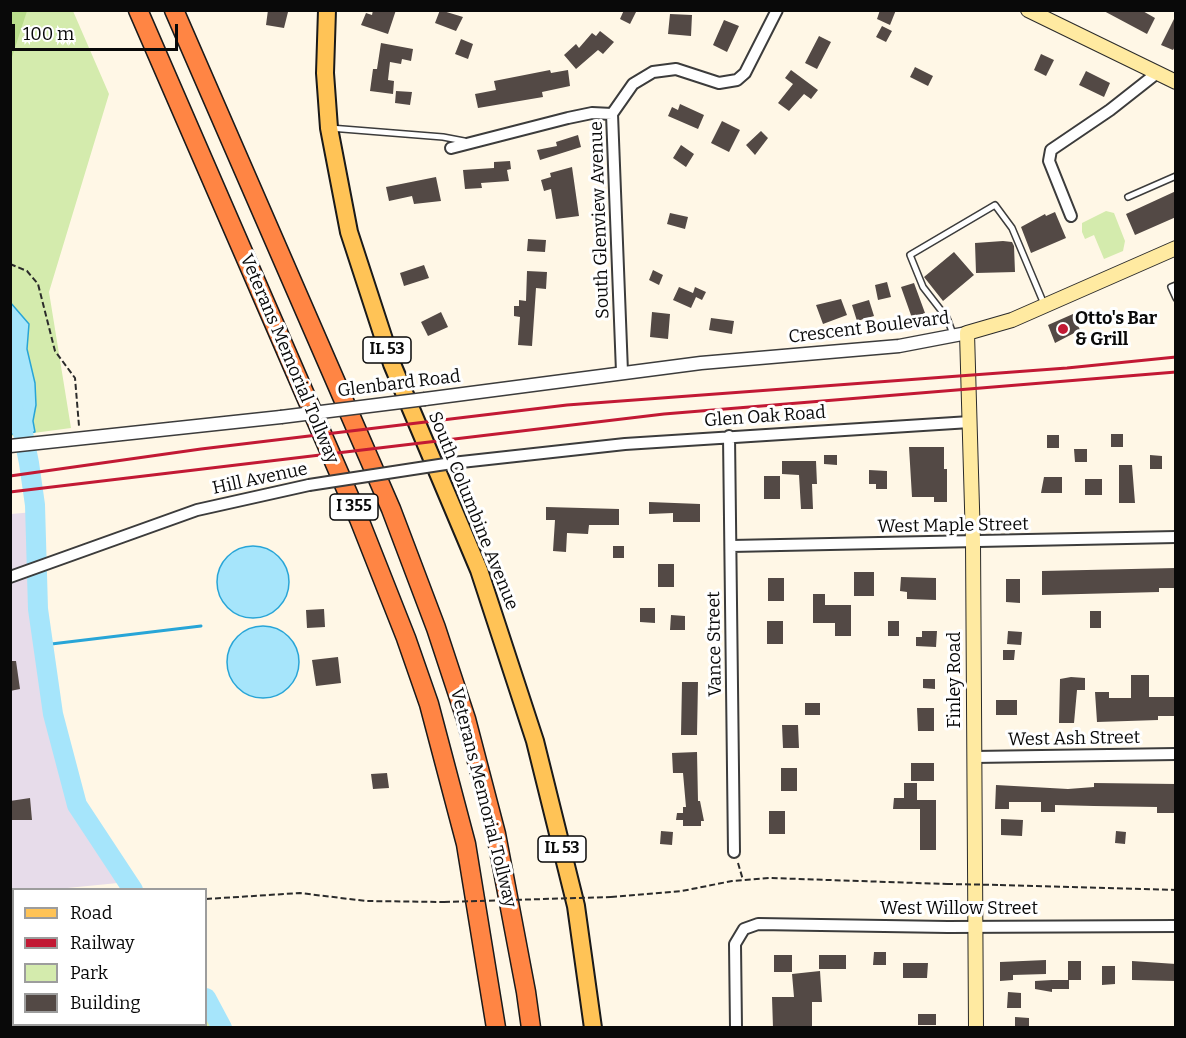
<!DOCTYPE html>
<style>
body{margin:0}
#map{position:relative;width:1186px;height:1038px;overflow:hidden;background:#fff7e6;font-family:Bitter,serif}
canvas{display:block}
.frame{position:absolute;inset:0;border:12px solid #090909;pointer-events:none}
.legend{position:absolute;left:12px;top:888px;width:195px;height:138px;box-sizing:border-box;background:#fff;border:2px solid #9d9d9d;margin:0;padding:8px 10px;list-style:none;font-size:18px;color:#090909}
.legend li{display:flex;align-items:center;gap:12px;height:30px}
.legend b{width:30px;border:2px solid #9d9d9d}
.scale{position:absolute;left:12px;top:24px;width:166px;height:27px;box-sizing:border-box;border:3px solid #090909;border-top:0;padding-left:8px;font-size:18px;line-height:21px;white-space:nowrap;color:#090909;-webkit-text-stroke:4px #fff;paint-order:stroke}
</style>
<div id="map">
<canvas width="1186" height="1038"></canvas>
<div class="frame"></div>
<ul class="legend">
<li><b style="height:8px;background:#ffc356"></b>Road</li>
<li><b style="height:8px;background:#c21934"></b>Railway</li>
<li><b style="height:16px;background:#d4ebad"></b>Park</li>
<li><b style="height:16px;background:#534945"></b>Building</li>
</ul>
<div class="scale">100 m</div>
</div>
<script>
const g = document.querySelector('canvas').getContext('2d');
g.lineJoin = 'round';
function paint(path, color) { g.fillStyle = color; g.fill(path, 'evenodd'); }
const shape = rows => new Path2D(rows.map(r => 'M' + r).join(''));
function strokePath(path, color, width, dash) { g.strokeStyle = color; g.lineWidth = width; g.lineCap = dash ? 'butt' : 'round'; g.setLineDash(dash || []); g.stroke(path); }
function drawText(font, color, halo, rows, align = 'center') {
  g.font = font + ' Bitter,serif'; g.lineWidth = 6; g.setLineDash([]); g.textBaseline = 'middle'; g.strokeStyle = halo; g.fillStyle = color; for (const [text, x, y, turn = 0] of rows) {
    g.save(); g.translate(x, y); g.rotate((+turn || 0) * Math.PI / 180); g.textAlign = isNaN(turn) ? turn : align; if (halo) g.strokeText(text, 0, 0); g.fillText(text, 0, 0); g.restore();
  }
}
const industrial = shape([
 [34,512,38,609,53,714,77,805,128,882,57,889,14,890,13,894,11,895,11,514]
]);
const green = shape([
 [10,11,73,11,109,94,49,292,71,428,11,436],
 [1106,211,1114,213,1125,241,1123,251,1104,259,1094,235,1085,239,1082,232,1082,223],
 [10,943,13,943,14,1024,206,1024,206,1012,214,1027,11,1027]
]);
const forest = shape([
 [11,10,27,11,11,60,10,11]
]);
const water = shape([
 [10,302,29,324,27,349,35,383,36,405,33,421,35,432,11,434,10,302],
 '217 582a36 36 0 1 1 72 0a36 36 0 1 1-72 0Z',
 '227 662a36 36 0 1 1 72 0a36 36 0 1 1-72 0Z'
]);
const stream = shape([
 [43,645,201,626]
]);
const river = shape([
 [10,402,23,433,29,463,35,505,38,609,53,714,77,805,133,890],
 [206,998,222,1028]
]);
const building = shape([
 [268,10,288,12,284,28,266,25],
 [373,10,396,10,388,34,361,25,366,13,372,15],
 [440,10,463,17,456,31,435,23],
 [624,10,637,10,630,24,620,19],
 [880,10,896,10,890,25,877,19],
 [1102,10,1141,10,1155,18,1147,34],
 [670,14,692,15,691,36,668,34],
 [1176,15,1176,45,1173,50,1161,45],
 [724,20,739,26,727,52,713,45],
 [882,26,892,31,886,42,876,37],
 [600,31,614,42,603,54,598,50,576,69,564,55,576,44,579,48,592,33,596,36],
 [819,36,831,42,817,69,805,63],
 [461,39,473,44,468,59,455,54],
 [381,43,413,49,411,61,402,59,401,64,390,62,388,80,394,81,393,94,370,91,373,69,377,69],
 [1041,54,1054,60,1046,76,1034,70],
 [915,67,933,76,928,86,910,77],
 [550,70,551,73,568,70,570,86,542,92,543,97,478,108,475,94,496,90,494,81],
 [791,70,818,90,811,99,804,94,789,111,778,103,793,84,785,78],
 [1086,71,1110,83,1104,97,1079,85],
 [396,91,412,92,410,105,395,103],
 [680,104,704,115,698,129,668,116,672,107,678,110],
 [722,121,740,130,729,152,711,143],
 [761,131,768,138,755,155,746,145],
 [578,135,581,147,540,160,537,150,557,146,556,142],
 [681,145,694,154,686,167,673,158],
 [510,161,511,169,507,170,509,181,481,183,482,188,465,189,463,170,494,168,494,162],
 [572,167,579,216,556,219,551,189,544,191,541,180,551,177,550,173],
 [436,177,441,201,414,204,412,196,389,201,386,187],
 [1176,191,1176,217,1135,235,1126,214],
 [1055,212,1066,238,1031,253,1021,227,1045,214,1046,216],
 [670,213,688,217,685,229,667,224],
 [528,239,546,240,545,252,527,251],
 [1003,241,1012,242,1014,246,1015,272,976,273,975,243],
 [954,252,974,275,943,301,924,277],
 [424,265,429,278,404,286,400,273],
 [653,270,663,275,659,285,649,280],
 [527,271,547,272,546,289,536,288,532,346,518,345,520,317,514,316,514,306,519,306,519,300,526,301],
 [887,282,891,297,878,300,875,285],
 [914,283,925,313,912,318,901,287],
 [679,287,693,293,695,287,706,292,702,300,696,297,691,308,673,300],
 [841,299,847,315,823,324,816,305],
 [869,300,874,316,857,321,852,305],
 [441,312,448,327,428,336,421,322],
 [652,312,670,314,668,339,650,337],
 [1073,314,1080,330,1055,343,1048,325],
 [711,318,734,321,732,334,709,330],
 [1111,434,1123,434,1123,447,1111,447],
 [1047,435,1059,435,1059,448,1047,448],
 [909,447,944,447,944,469,947,469,947,502,934,502,934,497,912,497],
 [1074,449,1087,449,1087,462,1075,462],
 [824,455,837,455,837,465,824,464],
 [1150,455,1162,456,1162,469,1150,469],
 [782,461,816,461,817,484,812,484,813,509,801,509,799,475,782,474],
 [1119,465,1132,465,1135,503,1119,503],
 [869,470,887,471,887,489,876,489,876,484,869,484],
 [764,476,780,476,780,499,764,499],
 [1044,477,1062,477,1062,493,1041,493],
 [1085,479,1102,479,1102,495,1085,495],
 [649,502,700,504,700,522,673,522,673,513,649,514],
 [546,507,619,509,619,525,589,525,588,534,567,533,566,552,553,551,555,520,546,520],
 [613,546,624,546,624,558,613,558],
 [658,564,674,564,674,587,658,587],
 [1176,568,1176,588,1159,588,1159,592,1042,595,1042,571],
 [854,572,874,572,874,596,854,596],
 [901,577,936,578,936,600,907,599,907,592,900,591],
 [768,578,784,578,784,601,768,601],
 [1006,579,1020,579,1020,603,1006,602],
 [813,594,825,594,825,605,851,605,851,636,835,636,835,623,813,623],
 [640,608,655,608,655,623,640,622],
 [324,609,325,627,307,628,306,610],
 [1090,611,1101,611,1101,628,1090,628],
 [671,615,685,616,685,630,670,630],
 [767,621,783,621,783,644,767,644],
 [888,621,899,621,899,636,888,636],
 [922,631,937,631,936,647,916,646,916,637,922,637],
 [1008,631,1022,632,1021,645,1007,644],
 [1003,650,1015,650,1014,660,1003,660],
 [338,657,341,683,316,686,312,660],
 [10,661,16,661,20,689,10,691],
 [1131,675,1149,675,1149,697,1176,697,1176,716,1158,716,1158,720,1097,722,1095,692,1109,692,1109,698,1131,698],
 [1071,677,1085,678,1085,690,1077,690,1074,723,1059,723,1060,679],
 [923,679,935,679,935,689,923,688],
 [682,682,698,682,697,735,681,735],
 [996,700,1017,700,1017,715,996,715],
 [805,703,820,703,820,715,805,715],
 [917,708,934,708,934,731,918,731],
 [782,725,798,725,799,748,783,748],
 [697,752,698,801,700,801,704,821,701,821,701,826,683,826,683,820,676,820,677,813,683,813,683,807,686,807,683,773,673,773,672,753],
 [911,763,934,763,934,781,911,781],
 [781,768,797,768,797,791,781,791],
 [387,773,389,788,373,789,371,774],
 [904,783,917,783,917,800,936,800,936,850,920,850,920,809,893,809,894,798,904,798],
 [1094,783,1176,784,1176,813,1157,813,1157,807,1094,806,1055,805,1055,812,1041,812,1041,802,1009,802,1009,809,995,809,996,785,1068,789,1094,787],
 [30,798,32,820,10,820,10,801],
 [769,811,785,811,785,834,769,834],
 [1001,819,1023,820,1022,836,1001,835],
 [661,831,673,832,672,845,660,844],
 [1116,831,1126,832,1125,844,1115,843],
 [874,952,886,952,886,965,873,965],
 [774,955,792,955,792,972,774,972],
 [819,955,846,955,846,969,819,969],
 [1046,960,1046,974,1013,975,1013,980,1000,981,1000,962],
 [1068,961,1081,961,1081,980,1068,980],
 [1132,961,1176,964,1176,981,1132,980],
 [903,963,928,963,927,978,903,978],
 [1102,966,1115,966,1115,984,1102,985],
 [820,971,822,1002,812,1002,812,1026,773,1028,772,997,794,997,792,974],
 [1052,980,1069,980,1069,989,1052,989,1052,992,1035,989,1035,981],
 [1008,992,1021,993,1021,1008,1007,1008],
 [918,1014,936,1014,936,1025,918,1025],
 [1015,1017,1029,1018,1029,1028,1015,1028]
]);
const path = shape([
 [10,264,27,271,38,284,55,351,75,378,79,426],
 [738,863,743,880],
 [1000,885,1176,890],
 [611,897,682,891,732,881,770,878,947,884],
 [206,899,300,893,366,901,444,902],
 [10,922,14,922]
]);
const service = shape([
 [330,128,443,137,464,141],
 [1128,197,1176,176],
 [1176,285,1171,287,1176,298],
 [953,334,947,318,923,287,910,255,995,205,1012,228,1044,304]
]);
const minor = shape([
 [451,148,568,118,592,113,612,114],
 [1071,216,1049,161,1051,150,1110,110,1157,73],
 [622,372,612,114,633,84,653,72,676,69,719,83,737,80,745,73,777,10],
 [729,436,734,852],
 [452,463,625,444,970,422],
 [731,546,1176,537],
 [10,577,197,510,309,485],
 [974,757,1176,754],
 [736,1028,735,944,744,929,758,924,948,927,1176,926]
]);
const tertiary = shape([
 [425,399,701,363,899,346,967,333],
 [10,446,281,417]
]);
const secondary = shape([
 [1028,10,1176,82],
 [976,1028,973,542,967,333,1012,320,1176,248]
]);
const primary = shape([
 [327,10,325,73,329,128,349,232,392,364,479,570,535,741,576,906,593,1028]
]);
const motorway = shape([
 [138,10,359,519,406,638,429,704,466,844,496,1028],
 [174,10,391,509,436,628,466,719,496,834,526,992,531,1028]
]);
const rail = shape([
 [10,476,201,449,567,405,1067,368,1176,357],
 [10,492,664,414,1176,372]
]);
const pathBridge = shape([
 [947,884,1000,885],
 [444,902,611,897]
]);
const minorBridge = shape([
 [309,485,452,463]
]);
const tertiaryBridge = shape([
 [281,417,425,399]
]);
const markers = [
 [1063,329,6,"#c21934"]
];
const shields = [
 [387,350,48],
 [354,507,48],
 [562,849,48]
];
const shieldNames = [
 ["IL 53",387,350],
 ["I 355",354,507],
 ["IL 53",562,849]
];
const streetNames = [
 ["South Glenview Avenue",600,220,-92],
 ["Crescent Boulevard",869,328,-7],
 ["Veterans Memorial Tollway",289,359,67],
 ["Glenbard Road",399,384,-7],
 ["Glen Oak Road",765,417,-4],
 ["Hill Avenue",260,479,-12],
 ["South Columbine Avenue",473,511,68],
 ["West Maple Street",953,526,-1],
 ["Vance Street",715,644,-91],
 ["Finley Road",955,680,-90],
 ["West Ash Street",1074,739,-1],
 ["Veterans Memorial Tollway",483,798,76],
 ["West Willow Street",959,909]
];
const poiNames = [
 ["Otto's Bar",1075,319],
 ["& Grill",1075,340]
];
paint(industrial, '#e7dcea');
paint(green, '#d4ebad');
paint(forest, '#b9dd8c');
paint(water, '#a6e5fb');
strokePath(water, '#28a5d7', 1.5);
strokePath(stream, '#28a5d7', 3);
strokePath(river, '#a6e5fb', 20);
paint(building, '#534945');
strokePath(service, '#3c3c3c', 8);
strokePath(minor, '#3c3c3c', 14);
strokePath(tertiary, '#3c3c3c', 15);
strokePath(secondary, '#2b2b2b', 16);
strokePath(primary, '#1a1a1a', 20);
strokePath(motorway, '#1a1a1a', 21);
strokePath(path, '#2b2b2b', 2, [6, 3]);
strokePath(service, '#fff', 5);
strokePath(minor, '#fff', 10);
strokePath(tertiary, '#fff', 12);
strokePath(secondary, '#ffeaa1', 14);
strokePath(primary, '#ffc356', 16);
strokePath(motorway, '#ff8544', 18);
strokePath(rail, '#c21934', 3);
strokePath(minorBridge, '#3c3c3c', 14, []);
strokePath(tertiaryBridge, '#3c3c3c', 15, []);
strokePath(pathBridge, '#2b2b2b', 2, [6, 3]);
strokePath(minorBridge, '#fff', 10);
strokePath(tertiaryBridge, '#fff', 12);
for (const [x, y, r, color] of markers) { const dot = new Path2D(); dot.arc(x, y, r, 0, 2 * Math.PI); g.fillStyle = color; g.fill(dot); strokePath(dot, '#fff', 2); }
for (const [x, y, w] of shields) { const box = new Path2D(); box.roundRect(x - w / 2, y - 13, w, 26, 4.5); g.fillStyle = '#fff'; g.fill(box); strokePath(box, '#090909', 1.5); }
drawText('bold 16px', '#090909', null, shieldNames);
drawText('18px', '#090909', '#fff', streetNames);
drawText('bold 18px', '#090909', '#fff', poiNames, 'left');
</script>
